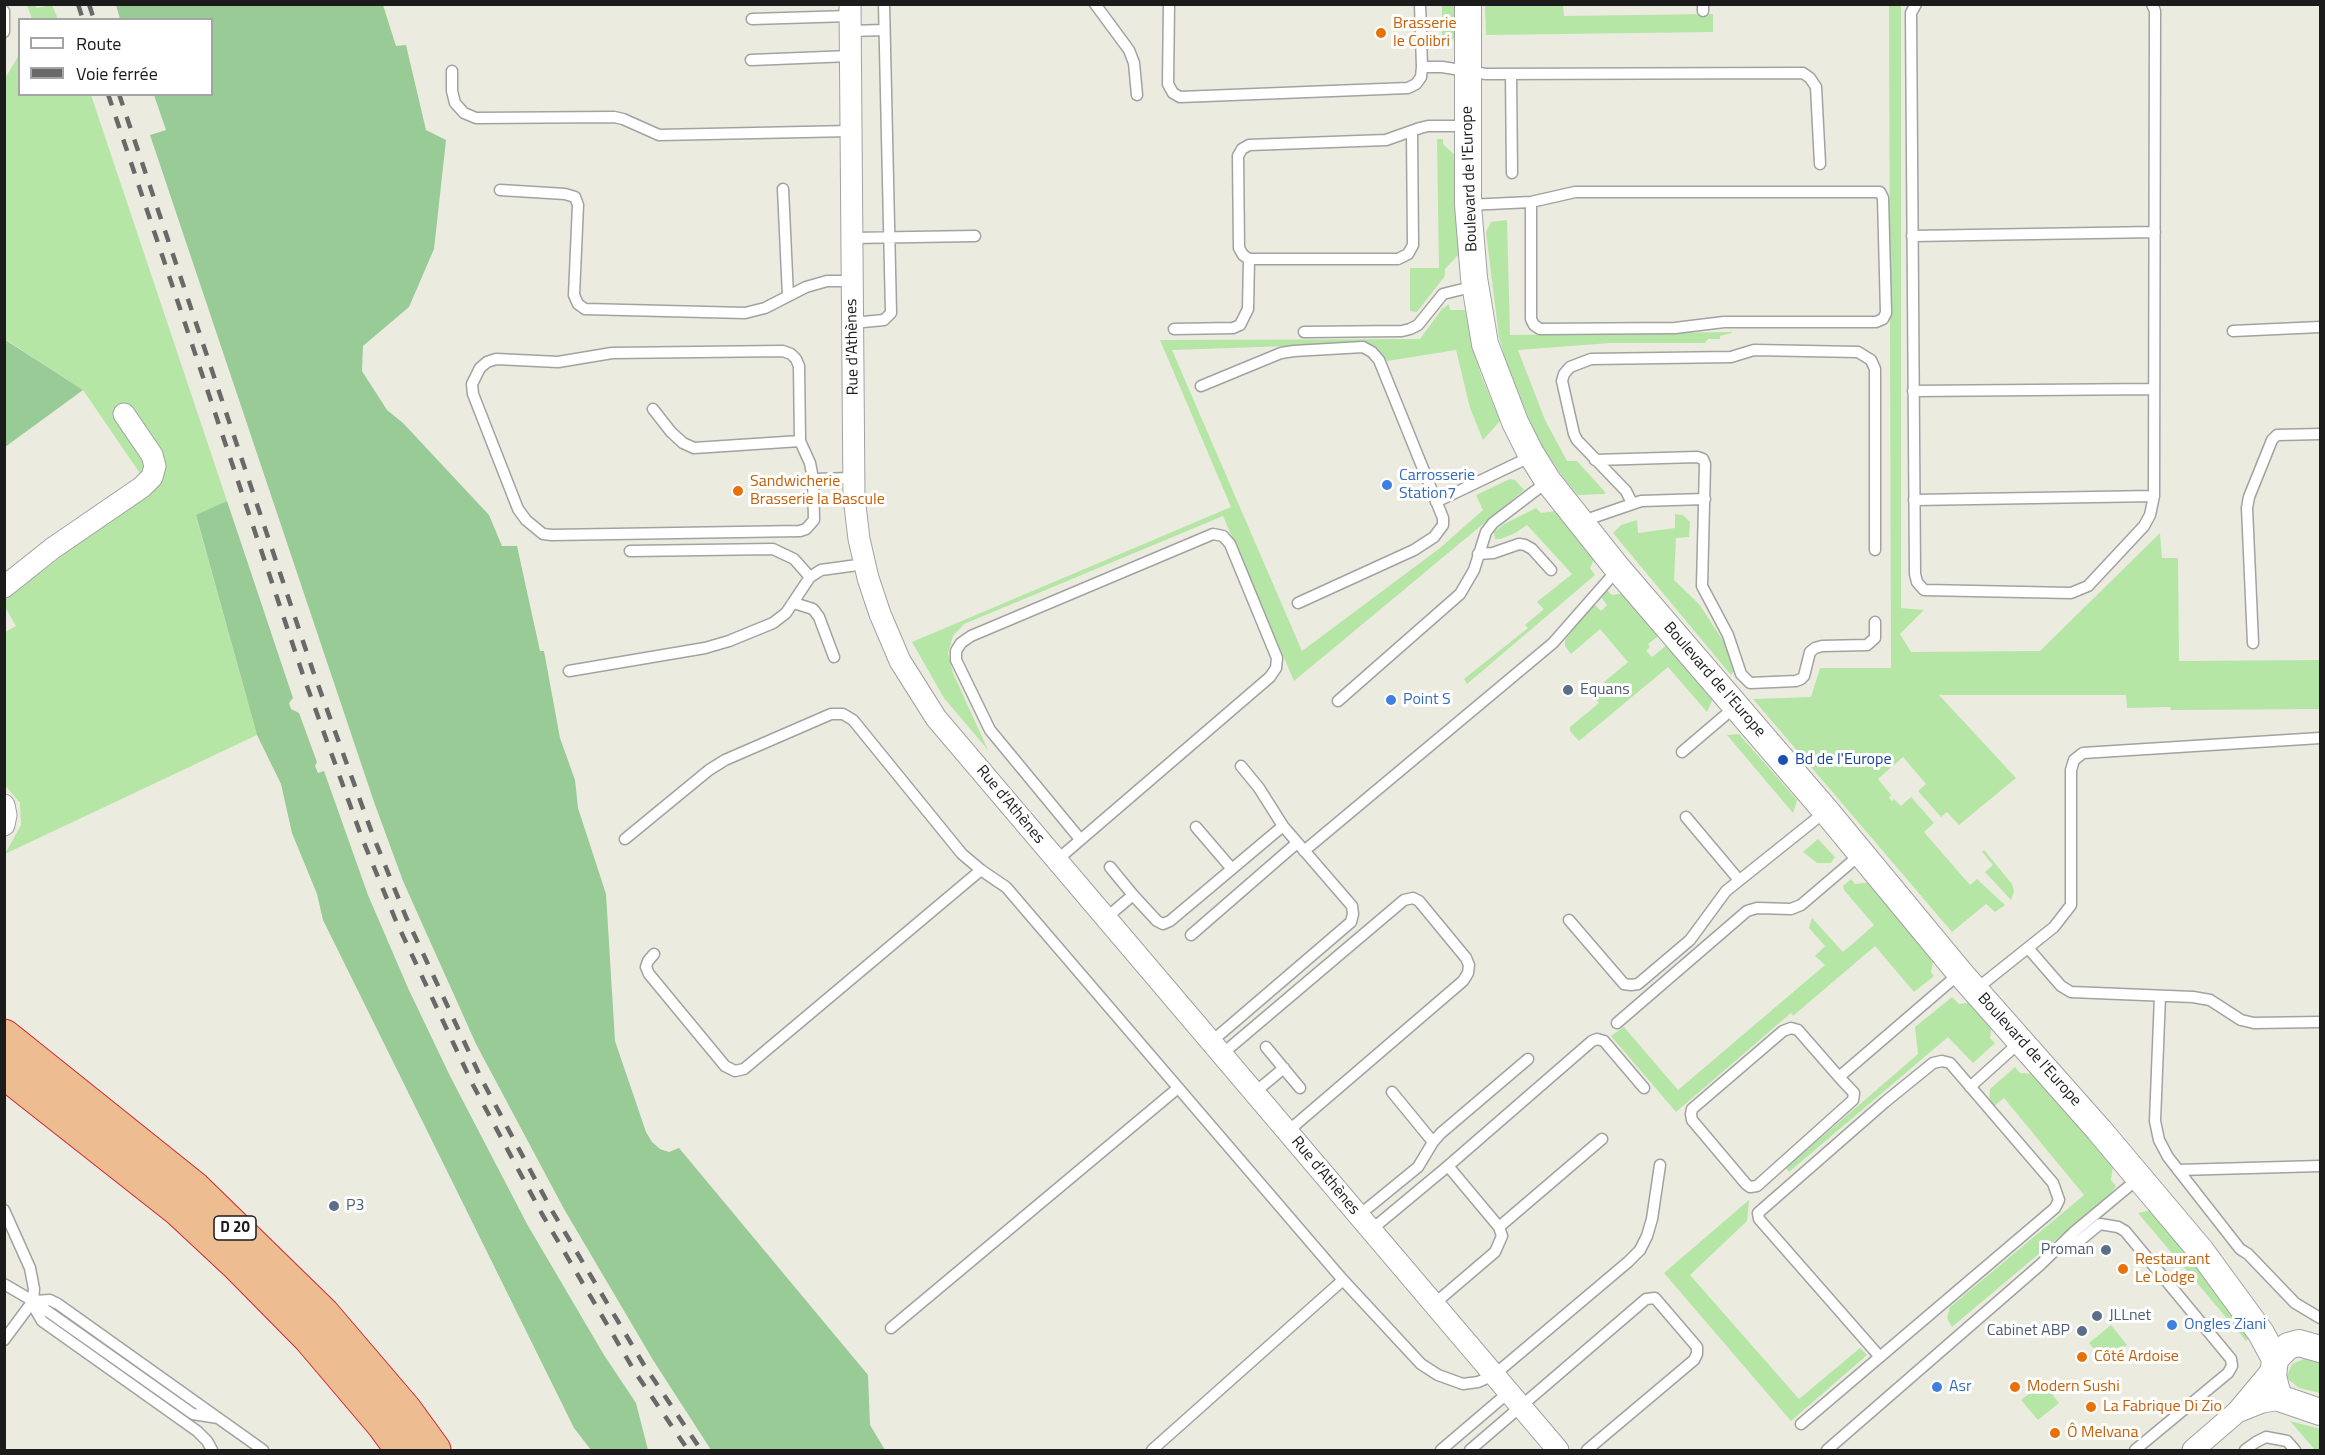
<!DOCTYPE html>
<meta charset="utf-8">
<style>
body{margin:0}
#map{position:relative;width:2325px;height:1455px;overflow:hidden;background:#ecebe0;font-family:"Titillium Web",sans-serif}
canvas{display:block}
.frame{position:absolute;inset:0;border:6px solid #1b1b1b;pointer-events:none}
.legend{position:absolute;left:18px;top:18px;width:195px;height:78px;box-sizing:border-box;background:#fff;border:2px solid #a4a4a4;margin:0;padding:8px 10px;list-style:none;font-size:18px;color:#1b1b1b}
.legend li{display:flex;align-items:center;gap:12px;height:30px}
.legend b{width:30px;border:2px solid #a4a4a4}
</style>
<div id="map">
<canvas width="2325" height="1455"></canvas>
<div class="frame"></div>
<ul class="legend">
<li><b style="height:8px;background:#fff"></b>Route</li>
<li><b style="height:8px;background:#696969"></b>Voie ferrée</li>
</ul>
</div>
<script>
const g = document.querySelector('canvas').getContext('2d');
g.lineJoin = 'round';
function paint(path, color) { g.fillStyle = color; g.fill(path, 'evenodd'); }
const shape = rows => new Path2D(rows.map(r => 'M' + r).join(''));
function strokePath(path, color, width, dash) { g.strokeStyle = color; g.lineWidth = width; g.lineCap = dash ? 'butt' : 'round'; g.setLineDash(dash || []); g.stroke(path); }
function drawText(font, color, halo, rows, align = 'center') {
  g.font = font + ' "Titillium Web",sans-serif'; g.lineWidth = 6; g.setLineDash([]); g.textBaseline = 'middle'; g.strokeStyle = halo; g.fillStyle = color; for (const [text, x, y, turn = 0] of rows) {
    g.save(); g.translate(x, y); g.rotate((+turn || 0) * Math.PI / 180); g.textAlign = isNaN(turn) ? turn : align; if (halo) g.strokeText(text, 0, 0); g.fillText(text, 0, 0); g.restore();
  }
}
const grass = shape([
 [27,5,35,5,37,8,52,5,58,19,32,19],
 [1442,5,1457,5,1457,36,1442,47],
 [1485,5,1563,5,1564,16,1713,14,1713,32,1486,35],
 [1889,5,1901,5,1901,608,1924,610,1900,634,1911,652,2040,651,2160,533,2162,558,2178,558,2179,661,2320,660,2320,709,2180,710,2171,710,2170,707,2127,708,2126,695,1939,695,2016,778,1959,825,1947,812,1941,817,1918,791,1926,784,1903,757,1878,779,1891,795,1889,798,1892,801,1894,799,1901,806,1911,797,1934,823,1924,832,1970,885,1977,879,2005,905,1995,912,1986,904,1952,932,1753,699,1811,697,1820,668,1891,668],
 [19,55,20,94,91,95,227,501,196,516,257,735,5,854,21,825,20,803,5,785,5,632,16,626,5,607,5,600,150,488,83,390,5,339,4,80],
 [1437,139,1443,139,1443,144,1458,158,1459,254,1445,269,1445,276,1417,312,1410,311,1410,268,1439,268],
 [1507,220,1510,335,1732,332,1732,333,1720,336,1720,339,1708,339,1705,343,1610,343,1518,350,1545,420,1567,461,1577,461,1606,493,1604,494,1578,495,1565,480,1539,441,1509,373,1499,337,1486,232,1491,222],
 [1449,304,1450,310,1465,310,1471,341,1481,375,1500,421,1483,440,1470,408,1456,350,1387,361,1374,347,1359,341,1347,344,1172,350,1302,651,1440,548,1483,510,1476,495,1510,479,1515,480,1524,490,1294,681,1223,516,964,624,953,636,948,653,953,673,988,750,944,698,912,642,1231,507,1160,340,1420,339,1442,309],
 [1536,508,1541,513,1555,511,1595,557,1590,568,1595,575,1467,684,1464,679,1528,628,1525,625,1544,609,1537,602,1572,574,1527,525,1515,533,1501,539,1495,539,1494,532,1504,524],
 [1675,514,1683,515,1690,522,1689,537,1676,538,1674,580,1699,604,1728,648,1736,668,1731,675,1613,533,1621,525,1637,520,1638,533,1675,528],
 [1606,589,1612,595,1626,593,1661,634,1648,644,1650,647,1646,651,1652,657,1668,644,1714,696,1707,712,1668,667,1579,741,1570,731,1570,727,1599,703,1591,693,1628,662,1600,629,1571,654,1565,646,1565,640,1593,603,1601,611,1607,605,1600,596],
 [1739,734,1797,800,1793,813,1727,735],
 [1818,839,1835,857,1831,863,1817,863,1803,852],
 [1984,850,2012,884,2014,892,2011,900,1985,872,1993,865,1982,852],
 [1851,879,1855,884,1873,882,1934,955,1931,972,1934,976,1914,992,1875,946,1793,1016,1791,1013,1676,1112,1611,1036,1624,1027,1678,1090,1825,965,1815,956,1825,946,1809,928,1812,918,1843,952,1874,925,1844,890,1843,886],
 [1952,997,1959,1004,1973,1002,1992,1025,1990,1038,1995,1043,1973,1063,1948,1037,1789,1172,1786,1168,1918,1054,1915,1027],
 [2015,1067,2020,1073,2036,1074,2113,1166,2111,1180,2116,1186,2110,1194,1952,1327,1947,1318,1950,1307,2084,1195,2004,1098,1993,1107,1989,1102,1990,1089],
 [1749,1200,1747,1221,1690,1275,1799,1399,1860,1348,1867,1355,1791,1421,1664,1273],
 [2152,1210,2253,1334,2246,1341,2138,1213],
 [2111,1325,2127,1345,2106,1362,2089,1343],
 [2304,1359,2320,1363,2320,1393,2299,1388,2289,1380,2287,1376,2292,1364],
 [2043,1383,2059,1403,2038,1420,2021,1400],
 [2290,1421,2320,1429,2320,1450,2315,1450]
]);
const forest = shape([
 [116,5,383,5,396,46,406,45,426,130,446,140,434,249,409,307,363,346,362,371,387,410,403,423,489,515,502,546,517,546,540,651,544,651,560,738,575,780,578,808,606,894,615,1041,646,1132,652,1142,660,1149,669,1152,679,1148,868,1375,870,1425,885,1450,711,1450,653,1360,564,1209,476,1044,403,881,374,802,150,135,166,130,154,95,212,94,212,20,120,19],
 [4,339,83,390,5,447,4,447],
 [227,501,293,698,289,703,291,709,299,713,317,762,315,766,318,773,324,771,368,895,408,988,450,1076,527,1224,604,1355,636,1403,648,1450,591,1450,574,1428,323,920,317,894,292,833,281,784,257,735,196,515]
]);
const service = shape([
 [1095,4,1129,50,1134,63,1137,95],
 [1169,4,1168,84,1173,93,1180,97,1408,88,1416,84,1421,77,1422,67,1442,67,1486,74,1803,73,1810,78,1816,87,1820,164],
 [1420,4,1422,67],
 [1703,4,1703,11],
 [1916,4,1911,13,1915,574,1917,582,1924,590,2071,593,2088,586,2144,526,2150,515,2154,496,2155,11,2152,4],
 [4,11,4,32],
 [752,19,850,16],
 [850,31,884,30],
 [751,60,850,56],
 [452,71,452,91,455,103,464,113,476,118,614,117,623,119,659,135,851,131],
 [1511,74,1512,173],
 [1412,131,1413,245,1408,254,1398,259,1249,259,1243,255,1239,248,1238,156,1242,149,1249,145,1386,140,1420,128,1428,126,1468,126],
 [783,189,788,296],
 [500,190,565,194,575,197,578,205,574,295,578,304,585,309,745,313,765,308,806,287,827,281,852,281],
 [1468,205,1531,202,1575,192,1880,192,1883,198,1886,313,1883,319,1876,322,1724,322,1675,328,1540,329,1534,325,1531,319,1531,202],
 [1912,236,2155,232],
 [852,238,975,236],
 [852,323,884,320,891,313,884,4],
 [1174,329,1233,328,1240,325,1248,309,1249,259],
 [2233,331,2320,327],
 [1304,332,1402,331,1410,329,1418,325,1443,294,1475,286],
 [1201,386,1281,353,1294,351,1363,347,1372,352,1379,360,1443,518,1443,525,1434,537,1414,550,1298,603],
 [1913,391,2154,389],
 [653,409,671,432,683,443,694,448,800,441],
 [1595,460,1697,457,1703,459,1705,464,1702,586,1728,635,1741,674,1750,683,1796,681,1801,679,1804,676,1810,652,1815,648,1822,646,1867,645,1875,638,1875,622],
 [813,479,810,463,800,441,799,366,796,359,791,354,783,351,612,353,558,362,496,359,487,362,480,368,472,384,473,394,518,509,526,520,543,534,552,535,800,531,806,529,814,520,813,479,854,478],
 [1914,500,2154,496],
 [1436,502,1532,456],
 [1632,503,1626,491,1577,440,1574,434,1562,381,1564,374,1570,367,1591,359,1731,357,1754,350,1858,352,1871,360,1875,369,1875,550],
 [1580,522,1641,501,1705,499],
 [630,551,773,549,794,559,810,577],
 [1478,554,1493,553,1519,544,1525,545,1532,549,1551,570],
 [794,603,813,609,819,617,834,657],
 [2253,643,2247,508,2249,497,2272,440,2277,435,2320,434],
 [569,671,705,648,729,641,773,623,786,613,810,577,821,570,865,564],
 [1338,701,1460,594,1474,570,1486,532,1493,523,1548,481],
 [1682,752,1736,706],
 [1686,817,1739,880],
 [1196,827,1232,869],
 [625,839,709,770,725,760,831,714,843,714,853,720,962,854,981,870],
 [1304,851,1553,643,1618,569],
 [1057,860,1270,677,1276,668,1277,658,1230,544,1223,536,1213,534,971,636,961,643,956,651,956,660,990,730,1080,839],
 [1110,867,1133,895],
 [1106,918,1133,895,1157,921,1163,924,1170,921,1283,826],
 [1569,920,1624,984,1631,985,1638,984,1690,940,1726,891,1826,811],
 [1191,935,1297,843],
 [2028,948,2061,986,2071,992,2193,997,2210,1000,2241,1020,2254,1023,2320,1022],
 [654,954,648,961,646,967,649,974,725,1066,735,1071,744,1069,981,870,1006,887,1343,1280],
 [1975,990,2054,927,2071,905,2071,770,2074,760,2083,753,2320,738],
 [2160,996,2155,1121,2159,1140,2168,1157,2240,1249,2248,1254,2295,1303,2320,1318],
 [1617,1023,1747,911,1757,908,1791,909,1801,905,1862,853],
 [1211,1042,1351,922,1353,914,1352,906,1283,826,1259,788,1241,766],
 [1266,1047,1300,1088],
 [1221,1055,1404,900,1413,898,1419,901,1466,958,1469,965,1468,973,1463,981,1287,1132],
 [1839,1077,1854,1093,1853,1100,1757,1186,1750,1187,1746,1184,1692,1120,1691,1114,1692,1109,1783,1031,1791,1028,1798,1030,1839,1077,1960,973],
 [1970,1087,2021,1041],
 [1392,1092,1433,1142],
 [1254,1093,1284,1068],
 [1448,1166,1592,1041,1597,1039,1604,1041,1644,1088],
 [2178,1170,2320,1166],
 [4,1210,30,1268,34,1289,33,1301,35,1309,42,1321,197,1431,207,1441,212,1450],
 [1358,1216,1418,1167,1433,1142,1441,1133,1528,1059],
 [1499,1227,1602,1139],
 [1371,1230,1448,1166,1499,1227,1502,1236,1495,1252,1434,1304],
 [2060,1246,2067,1247,2073,1246,2100,1224,2118,1227,2125,1231,2231,1359,2232,1366,2228,1373,2135,1450],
 [4,1284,33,1301,193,1414,218,1418],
 [891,1328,1178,1088],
 [4,1340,33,1301,50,1300,58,1304,263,1450],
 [1801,1424,2055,1208,2059,1200,2053,1183,1950,1063,1942,1061,1933,1063,1885,1102,1758,1213,1759,1219,1880,1357],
 [1152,1450,1343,1280,1421,1364,1438,1375,1463,1384,1478,1382,1494,1375,1628,1262,1640,1250,1647,1236,1652,1219,1660,1165],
 [1441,1450,1509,1392],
 [1470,1450,1646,1299,1655,1298,1697,1347,1697,1354,1694,1360,1587,1450],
 [1827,1450,2040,1265,2074,1232,2140,1177],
 [2245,1450,2256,1442,2266,1437,2287,1441,2295,1450]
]);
const minor = shape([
 [850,4,854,497,859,539,868,578,880,614,900,661,936,718,1558,1450],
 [4,587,53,548,142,487,152,477,155,466,152,455,124,414],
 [4,805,6,815,4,825],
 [2273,1369,2237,1412,2262,1402,2282,1399],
 [2193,1450,2237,1412]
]);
const tertiary = shape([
 [1468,4,1468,205,1474,278,1485,344,1515,422,1530,452,1548,481,1618,569,1826,811,1960,973,2099,1130,2201,1251,2261,1333,2275,1359],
 [2320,1349,2299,1343,2288,1346,2275,1359,2273,1376,2277,1392,2282,1399,2320,1412]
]);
const trunk = shape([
 [4,1036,195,1189,323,1314,405,1410,434,1450],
 [4,1072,178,1209,237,1264,310,1338,383,1424,402,1450]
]);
const rail = shape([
 [78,4,83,20],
 [89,4,94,20],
 [108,94,303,675,362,838,396,921,473,1085,542,1214,635,1372,688,1450],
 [119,94,313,671,372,833,406,917,482,1080,551,1209,644,1365,701,1450]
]);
const markers = [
 [1381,33,6,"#e8710a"],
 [1387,485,6,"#3f7fe0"],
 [738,491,6,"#e8710a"],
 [1568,690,6,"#5c6f8a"],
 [1391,700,6,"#3f7fe0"],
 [1783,760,6,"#1a4fb4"],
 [334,1206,6,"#5c6f8a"],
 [2106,1250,6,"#5c6f8a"],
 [2123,1269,6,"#e8710a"],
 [2097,1316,6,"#5c6f8a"],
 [2172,1325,6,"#3f7fe0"],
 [2082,1331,6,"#5c6f8a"],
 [2082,1357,6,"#e8710a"],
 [1937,1387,6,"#3f7fe0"],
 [2015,1387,6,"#e8710a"],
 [2091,1407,6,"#e8710a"],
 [2055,1433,6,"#e8710a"]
];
const shields = [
 [235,1228,42]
];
const shieldNames = [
 ["D 20",235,1228]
];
const foodNames = [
 ["Brasserie",1393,24],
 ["le Colibri",1393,42],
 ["Sandwicherie",750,482],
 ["Brasserie la Bascule",750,500],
 ["Restaurant",2135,1260],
 ["Le Lodge",2135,1278],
 ["Côté Ardoise",2094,1357],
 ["Modern Sushi",2027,1387],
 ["La Fabrique Di Zio",2103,1407],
 ["Ô Melvana",2067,1433]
];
const streetNames = [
 ["Boulevard de l'Europe",1470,179,-92],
 ["Rue d'Athènes",853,347,-91],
 ["Boulevard de l'Europe",1714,680,49],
 ["Rue d'Athènes",1010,805,50],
 ["Boulevard de l'Europe",2029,1050,48],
 ["Rue d'Athènes",1325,1176,50]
];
const shopNames = [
 ["Carrosserie",1399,476],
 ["Station7",1399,494],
 ["Point S",1403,700],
 ["Ongles Ziani",2184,1325],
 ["Asr",1949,1387]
];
const serviceNames = [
 ["Equans",1580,690],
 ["P3",346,1206],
 ["Proman",2094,1250,"right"],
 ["JLLnet",2109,1316],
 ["Cabinet ABP",2070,1331,"right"]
];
const transitNames = [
 ["Bd de l'Europe",1795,760]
];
paint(grass, '#b5e6a6');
paint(forest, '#98cb96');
strokePath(service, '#a2a2a2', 13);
strokePath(minor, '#a2a2a2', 23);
strokePath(tertiary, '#a2a2a2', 28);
strokePath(trunk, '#d02836', 35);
strokePath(service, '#fff', 10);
strokePath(minor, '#fff', 21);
strokePath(tertiary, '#fff', 26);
strokePath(trunk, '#eebc91', 33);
strokePath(rail, '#696969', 4.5, [12, 12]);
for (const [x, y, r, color] of markers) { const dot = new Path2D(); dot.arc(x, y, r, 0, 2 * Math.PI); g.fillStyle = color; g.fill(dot); strokePath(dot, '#fff', 2); }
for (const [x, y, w] of shields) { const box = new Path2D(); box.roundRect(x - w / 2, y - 12, w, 24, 4.5); g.fillStyle = '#fff'; g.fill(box); strokePath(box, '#1b1b1b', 1.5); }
drawText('bold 15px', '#1b1b1b', null, shieldNames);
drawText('16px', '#c56008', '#fff', foodNames, 'left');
drawText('16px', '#1b1b1b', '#fff', streetNames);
drawText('16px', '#366cbe', '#fff', shopNames, 'left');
drawText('16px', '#4e5e75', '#fff', serviceNames, 'left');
drawText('16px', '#164399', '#fff', transitNames, 'left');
</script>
